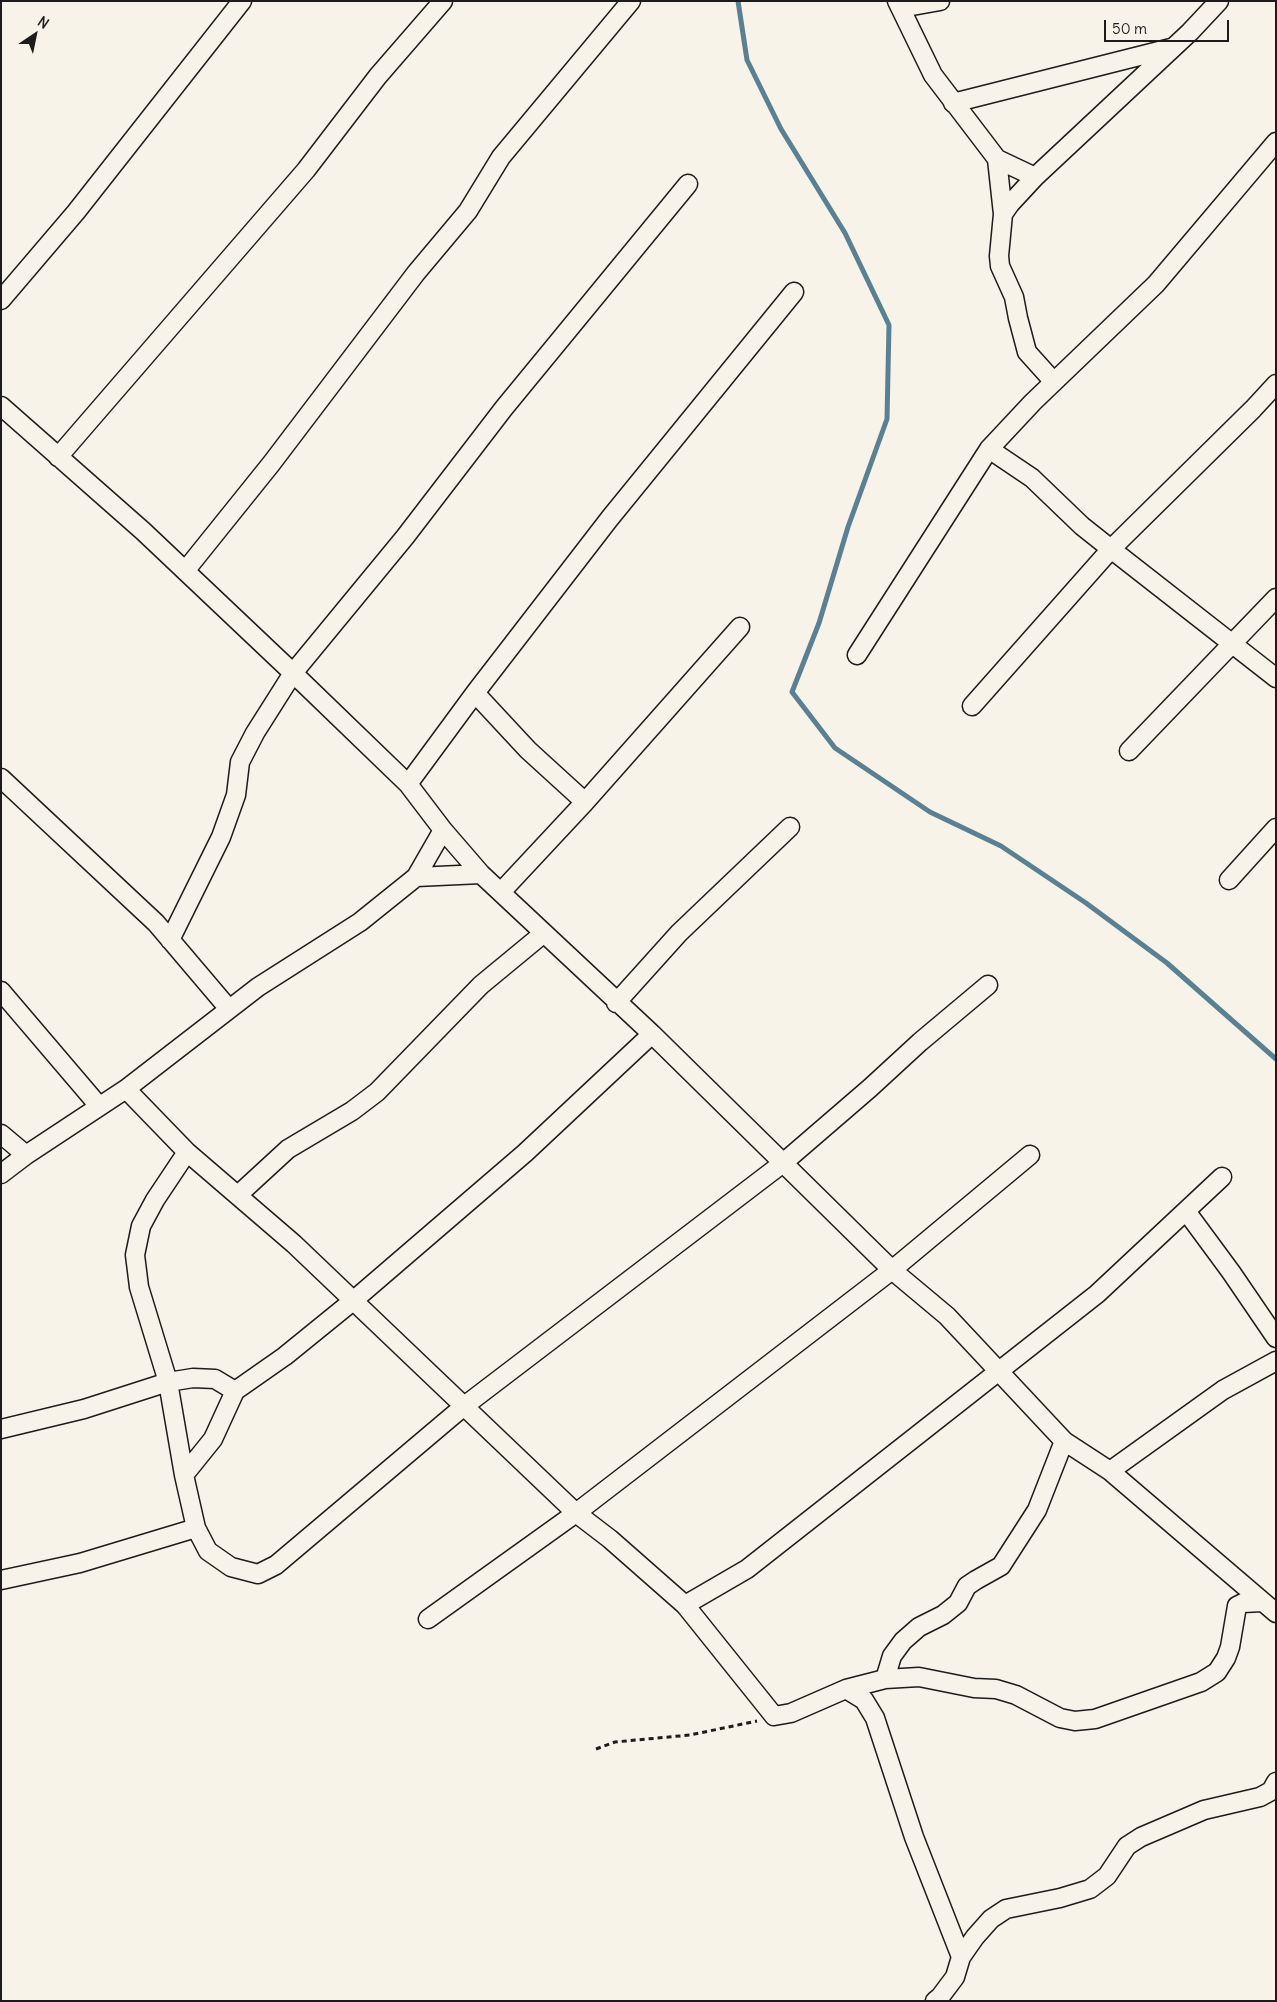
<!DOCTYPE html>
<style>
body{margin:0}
#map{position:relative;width:1277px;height:2002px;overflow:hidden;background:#f7f3e8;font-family:Delius,sans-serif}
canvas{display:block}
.frame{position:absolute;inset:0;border:2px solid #1c1c1c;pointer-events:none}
.north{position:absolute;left:10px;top:10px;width:50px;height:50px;-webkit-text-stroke:4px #f7f3e8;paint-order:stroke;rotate:34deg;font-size:14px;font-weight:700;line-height:20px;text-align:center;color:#1c1c1c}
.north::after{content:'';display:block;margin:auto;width:18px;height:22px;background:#1c1c1c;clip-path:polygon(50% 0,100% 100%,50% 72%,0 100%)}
.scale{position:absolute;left:1104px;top:20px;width:125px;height:22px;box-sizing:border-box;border:2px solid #1c1c1c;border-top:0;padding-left:6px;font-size:15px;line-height:18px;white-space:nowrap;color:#1c1c1c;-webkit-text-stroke:4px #f7f3e8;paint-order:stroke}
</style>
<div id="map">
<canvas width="1277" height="2002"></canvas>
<div class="frame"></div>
<div class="north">N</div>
<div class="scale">50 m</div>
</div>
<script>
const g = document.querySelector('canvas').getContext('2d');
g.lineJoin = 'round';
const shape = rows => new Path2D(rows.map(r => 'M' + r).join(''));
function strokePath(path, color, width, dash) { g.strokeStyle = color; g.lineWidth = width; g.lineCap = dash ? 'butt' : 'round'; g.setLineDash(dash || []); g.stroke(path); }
const stream = shape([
 [738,1,747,60,781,129,845,233,889,325,887,419,848,527,819,623,792,692,835,748,930,812,1001,846,1086,903,1167,963,1276,1059]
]);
const path = shape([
 [596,1749,615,1742,690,1735,757,1721]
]);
const street = shape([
 [897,1,933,75,997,159,1035,177],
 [901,8,940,1],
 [953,103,1171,48],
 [997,159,1003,214],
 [1,300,76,212,242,1],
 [1054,382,1027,352,1018,318,1014,297,1000,266,999,256,1003,214,1010,204,1035,177,1190,32,1219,1],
 [1,406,143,531,293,673,408,784,443,830,481,874,652,1034,892,1270,947,1316,1064,1441,1110,1471,1276,1613],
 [989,449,1032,478,1082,526,1111,549,1276,678],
 [58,457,306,170,378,76,443,1],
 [185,571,271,464,416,273,468,211,501,157,631,1],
 [857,655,989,449,1033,402,1156,284,1276,142],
 [475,693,528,750,585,802],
 [972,706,1111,549,1253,409,1276,384],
 [1129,751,1276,598],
 [1,778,156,923,229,1009],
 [408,784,475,693,610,518,794,292],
 [416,877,481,874],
 [1229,880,1276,828],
 [501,892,585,802,740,627],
 [170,940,221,837,236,795,240,762,255,733,293,673,405,537,504,408,688,184],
 [1,991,99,1106],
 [616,1003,679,933,790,827],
 [126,1089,187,1152,294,1244,576,1513,610,1539,685,1605,774,1716,791,1713,846,1689,885,1679,919,1677,974,1688,996,1689,1016,1695,1060,1718,1075,1721,1095,1719,1201,1682,1217,1672,1226,1658,1230,1647,1237,1606,1243,1603,1262,1602],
 [1,1134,26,1155],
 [187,1152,155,1200,141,1226,135,1255,139,1287,168,1382,184,1475,196,1528,208,1551,231,1567,258,1574,276,1565,463,1407,783,1163,870,1088,920,1042,988,985],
 [1,1174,26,1155,126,1089,258,987,360,922,416,877,443,830],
 [238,1195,288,1149,352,1111,377,1092,481,985,544,933],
 [1186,1211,1231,1272,1276,1338],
 [1,1429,84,1409,168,1382,193,1378,215,1379,235,1391,285,1356,354,1300,525,1153,652,1034],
 [1110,1471,1223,1390,1276,1361],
 [184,1475,213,1439,235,1391],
 [1,1580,80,1563,196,1528],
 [685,1605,747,1569,1097,1294,1222,1177],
 [428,1619,576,1513,892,1270,1030,1155],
 [885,1679,892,1656,903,1641,919,1627,943,1615,958,1603,967,1586,976,1580,1001,1566,1037,1510,1064,1441],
 [846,1689,864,1700,875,1718,914,1837,961,1957],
 [935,2001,940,1997,955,1977,961,1957,975,1937,991,1919,1006,1909,1060,1898,1090,1889,1107,1876,1127,1846,1141,1837,1204,1810,1260,1797,1271,1791,1276,1782]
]);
strokePath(stream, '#5a8193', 5);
strokePath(street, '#1c1c1c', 21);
strokePath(path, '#1c1c1c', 3, [5, 4]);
strokePath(street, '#f7f3e8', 18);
</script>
